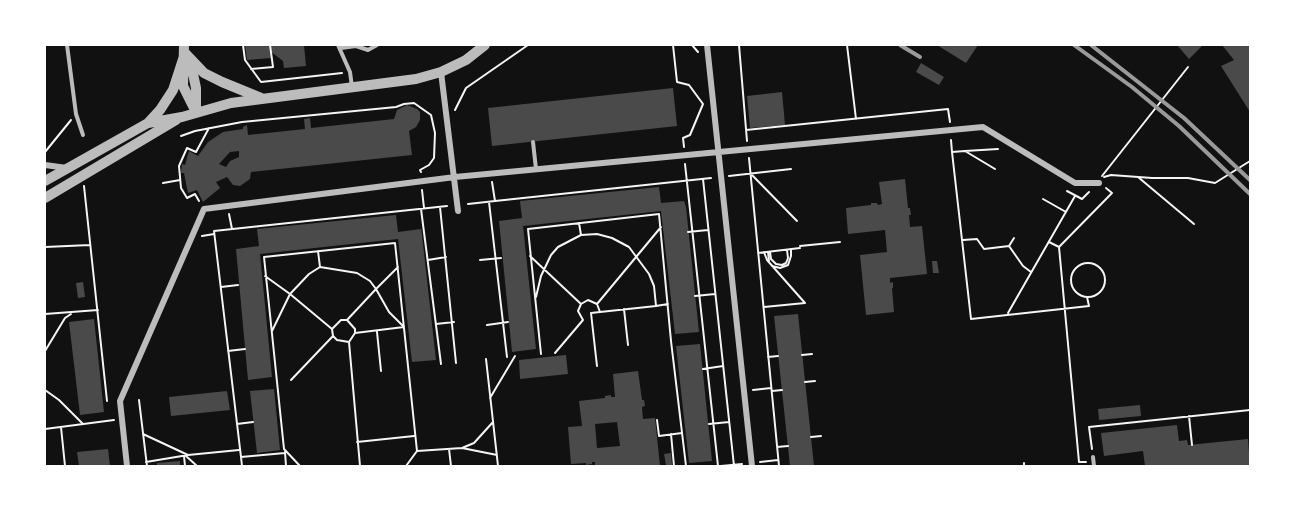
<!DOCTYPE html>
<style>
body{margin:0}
#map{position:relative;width:1295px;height:511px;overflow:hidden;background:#111;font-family:Ubuntu,sans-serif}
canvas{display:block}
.frame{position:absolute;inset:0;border:46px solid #fff;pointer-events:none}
</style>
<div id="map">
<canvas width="1295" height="511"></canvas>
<div class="frame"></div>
</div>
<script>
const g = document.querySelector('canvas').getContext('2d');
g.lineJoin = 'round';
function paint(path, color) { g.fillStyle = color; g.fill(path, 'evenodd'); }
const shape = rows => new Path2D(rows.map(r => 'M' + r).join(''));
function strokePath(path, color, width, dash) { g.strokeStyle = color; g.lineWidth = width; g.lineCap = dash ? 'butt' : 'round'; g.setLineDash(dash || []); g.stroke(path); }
const building = shape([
 [245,45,304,45,306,66,284,68,283,61,270,51,271,58,247,60],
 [937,45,978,45,966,63],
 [1177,45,1203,45,1189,59],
 [1222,45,1250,45,1250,112,1221,66,1234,60],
 [921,63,944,77,939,85,916,72],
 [673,88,677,126,492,146,488,108],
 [782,92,785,125,750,128,747,96],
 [407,105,417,109,420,112,420,120,416,127,409,131,412,155,251,172,250,179,240,186,233,185,227,177,216,182,220,188,203,202,197,190,188,193,184,173,181,173,182,164,185,165,189,151,198,156,208,142,223,132,243,129,243,127,247,125,248,135,305,129,304,119,310,118,311,128,394,119,397,110],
 [239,151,239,157,230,161,226,167,219,164,230,152],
 [905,179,908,208,910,208,911,215,909,215,910,227,922,226,927,274,890,278,890,283,893,282,893,288,892,288,894,312,866,315,860,255,887,252,885,230,848,234,846,208,871,205,871,203,877,203,878,205,882,204,879,182],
 [659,187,661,203,684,201,686,207,699,332,675,334,661,211,523,226,536,349,512,352,499,221,522,218,520,201],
 [396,215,398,232,421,229,422,235,436,360,412,362,398,239,342,245,260,254,272,377,248,380,236,249,259,246,257,229],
 [932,261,937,261,939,273,933,273],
 [83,282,85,297,78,298,76,283],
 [798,314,814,466,790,466,774,316],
 [94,319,104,412,80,415,69,322],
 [700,344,712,461,689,463,676,346],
 [566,355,568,374,520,379,519,360],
 [638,371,642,400,644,400,645,406,642,407,643,419,655,418,660,466,595,466,595,462,592,462,592,464,586,465,586,463,571,464,568,427,582,426,579,401,605,398,605,396,611,395,611,397,615,397,613,374],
 [617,422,620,446,597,448,595,424],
 [274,389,280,450,257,453,250,391],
 [227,391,230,410,171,416,169,397],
 [1140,405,1141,416,1099,420,1098,409],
 [1177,425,1179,441,1187,440,1188,445,1248,439,1250,466,1145,466,1143,451,1104,456,1101,433],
 [108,449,110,466,79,466,77,452],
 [671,453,672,465,666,465,664,454],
 [180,461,180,466,157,466,157,463]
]);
const path = shape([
 [243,45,245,60,261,82,342,73],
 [673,45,677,82,689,85,703,104,690,135,683,138,684,147],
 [692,45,698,52],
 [739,45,747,141],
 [847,45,856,119],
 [251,69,273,67,270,45],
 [455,110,466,88,528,45],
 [746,130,948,109,950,122],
 [181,136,195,131,242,122,396,107,404,104,414,103,431,115,435,133,434,158,429,165,420,170,421,172],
 [951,140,952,152],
 [965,151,998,149],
 [45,152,71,120],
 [749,158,779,466],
 [685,164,718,466],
 [995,169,965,151,952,152,971,319,1089,306,1087,297],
 [751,174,797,221],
 [729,176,791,169],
 [1102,176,1188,67],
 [1104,177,1111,175,1152,178,1188,178,1215,183,1250,161],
 [1138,177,1194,224],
 [703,179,734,466],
 [492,182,495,201,711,178],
 [163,183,180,180],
 [84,186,107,401],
 [422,190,424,208],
 [1067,191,1082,199,1089,192],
 [1043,199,1066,212],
 [199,201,195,194,187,198,181,188,179,166,187,148,196,152,209,128],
 [489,202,507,357],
 [468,204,495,201],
 [440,207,456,363],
 [421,209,441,364],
 [229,214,232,229],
 [688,232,708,230],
 [581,235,597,234,612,238,629,247,649,274,654,286,656,306,668,304],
 [202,236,214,234],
 [1014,238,1009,246,1023,266,1031,272],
 [963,240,977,239,984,249,1009,246],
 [1049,242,1059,247,1079,462,1086,462],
 [800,246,840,242],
 [45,247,90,245],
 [1059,247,1112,193,1106,188],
 [764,252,767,260,805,303],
 [768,252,769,261],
 [770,252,771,259,776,264,782,265,786,263,788,258,787,250],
 [758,253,800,248],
 [530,256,581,304,588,300,597,304,661,227],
 [428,260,446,257],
 [480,260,501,258],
 '1071 280a17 17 0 1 1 34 0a17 17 0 1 1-34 0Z',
 [772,266,780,268,788,265,791,256,791,249],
 [398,267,376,289,389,312,404,327],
 [265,276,290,294,309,274,320,267,318,251],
 [221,287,238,285],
 [695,296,715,294],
 [536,297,541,276,551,255,558,247,581,235,579,223],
 [597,304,600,312,656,306],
 [764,307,805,303],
 [624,309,628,345],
 [1008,313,1075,196],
 [45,314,98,310],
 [347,320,355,329,355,333,349,342],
 [436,324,454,322],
 [487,325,508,322],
 [272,331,290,294,332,329,341,320,347,320,376,289,370,281,357,273,320,267],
 [377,332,381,371],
 [355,333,404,327],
 [333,336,337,340,349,342,360,466],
 [45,351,65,318,71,314],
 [228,351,245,349],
 [555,353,583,320,578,311,581,304],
 [541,354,528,229,659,214,671,341,686,466],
 [802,355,812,354],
 [768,357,778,356],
 [486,359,498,466],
 [597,366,591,313,600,312],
 [703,369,723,366],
 [291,380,333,336,332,329],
 [805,382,815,381],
 [45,390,59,400,83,424],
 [753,390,771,388],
 [772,391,782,390],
 [490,398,515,356],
 [139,400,147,466],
 [1189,416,1192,445],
 [657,420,659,436,682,433],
 [237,424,253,422],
 [709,424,729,422],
 [61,427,65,466],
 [45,429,114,420],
 [143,434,188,455,146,462],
 [671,434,674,466],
 [811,437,821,436],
 [357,442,414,436],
 [777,447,788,446],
 [462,448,474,443,493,422],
 [449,449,451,466],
 [1092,449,1089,427,1250,410],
 [285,452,286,466],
 [188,455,239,450],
 [184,456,185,466],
 [186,456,197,466],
 [241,457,214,231,447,206],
 [760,462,778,460],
 [242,466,241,457,285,453],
 [300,466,284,449,264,257,395,243,417,451,462,448,497,455],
 [406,466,417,451],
 [721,466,742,464],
 [1024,466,1024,463]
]);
const service = shape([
 [67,45,76,114,83,135],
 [338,45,350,72,352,87],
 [356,46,368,50,377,45],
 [341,48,356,46],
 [533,142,536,169],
 [1093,457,1094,466]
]);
const minor = shape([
 [707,45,752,466],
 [441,72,458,211],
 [45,165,67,168],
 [127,466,120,401,204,209,455,177,983,127,1075,183,1099,183]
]);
const tertiary = shape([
 [184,45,183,86,196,112],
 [185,53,204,73,222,82,261,98],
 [188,60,192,69,196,88,196,109],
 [148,123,182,117,231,103,416,79,441,72,466,60,485,45],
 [45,181,148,123,160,110,173,90,185,53],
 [45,198,176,120]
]);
const rail = shape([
 [900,45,920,57],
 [1074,45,1132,87,1179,126,1250,194],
 [1091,45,1184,118,1250,180]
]);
paint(building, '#4a4a4a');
strokePath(path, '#f5f5f5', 2);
strokePath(service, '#bcbcbc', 4);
strokePath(minor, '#bcbcbc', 6);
strokePath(tertiary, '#bcbcbc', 10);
strokePath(rail, '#9a9a9a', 4);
</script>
